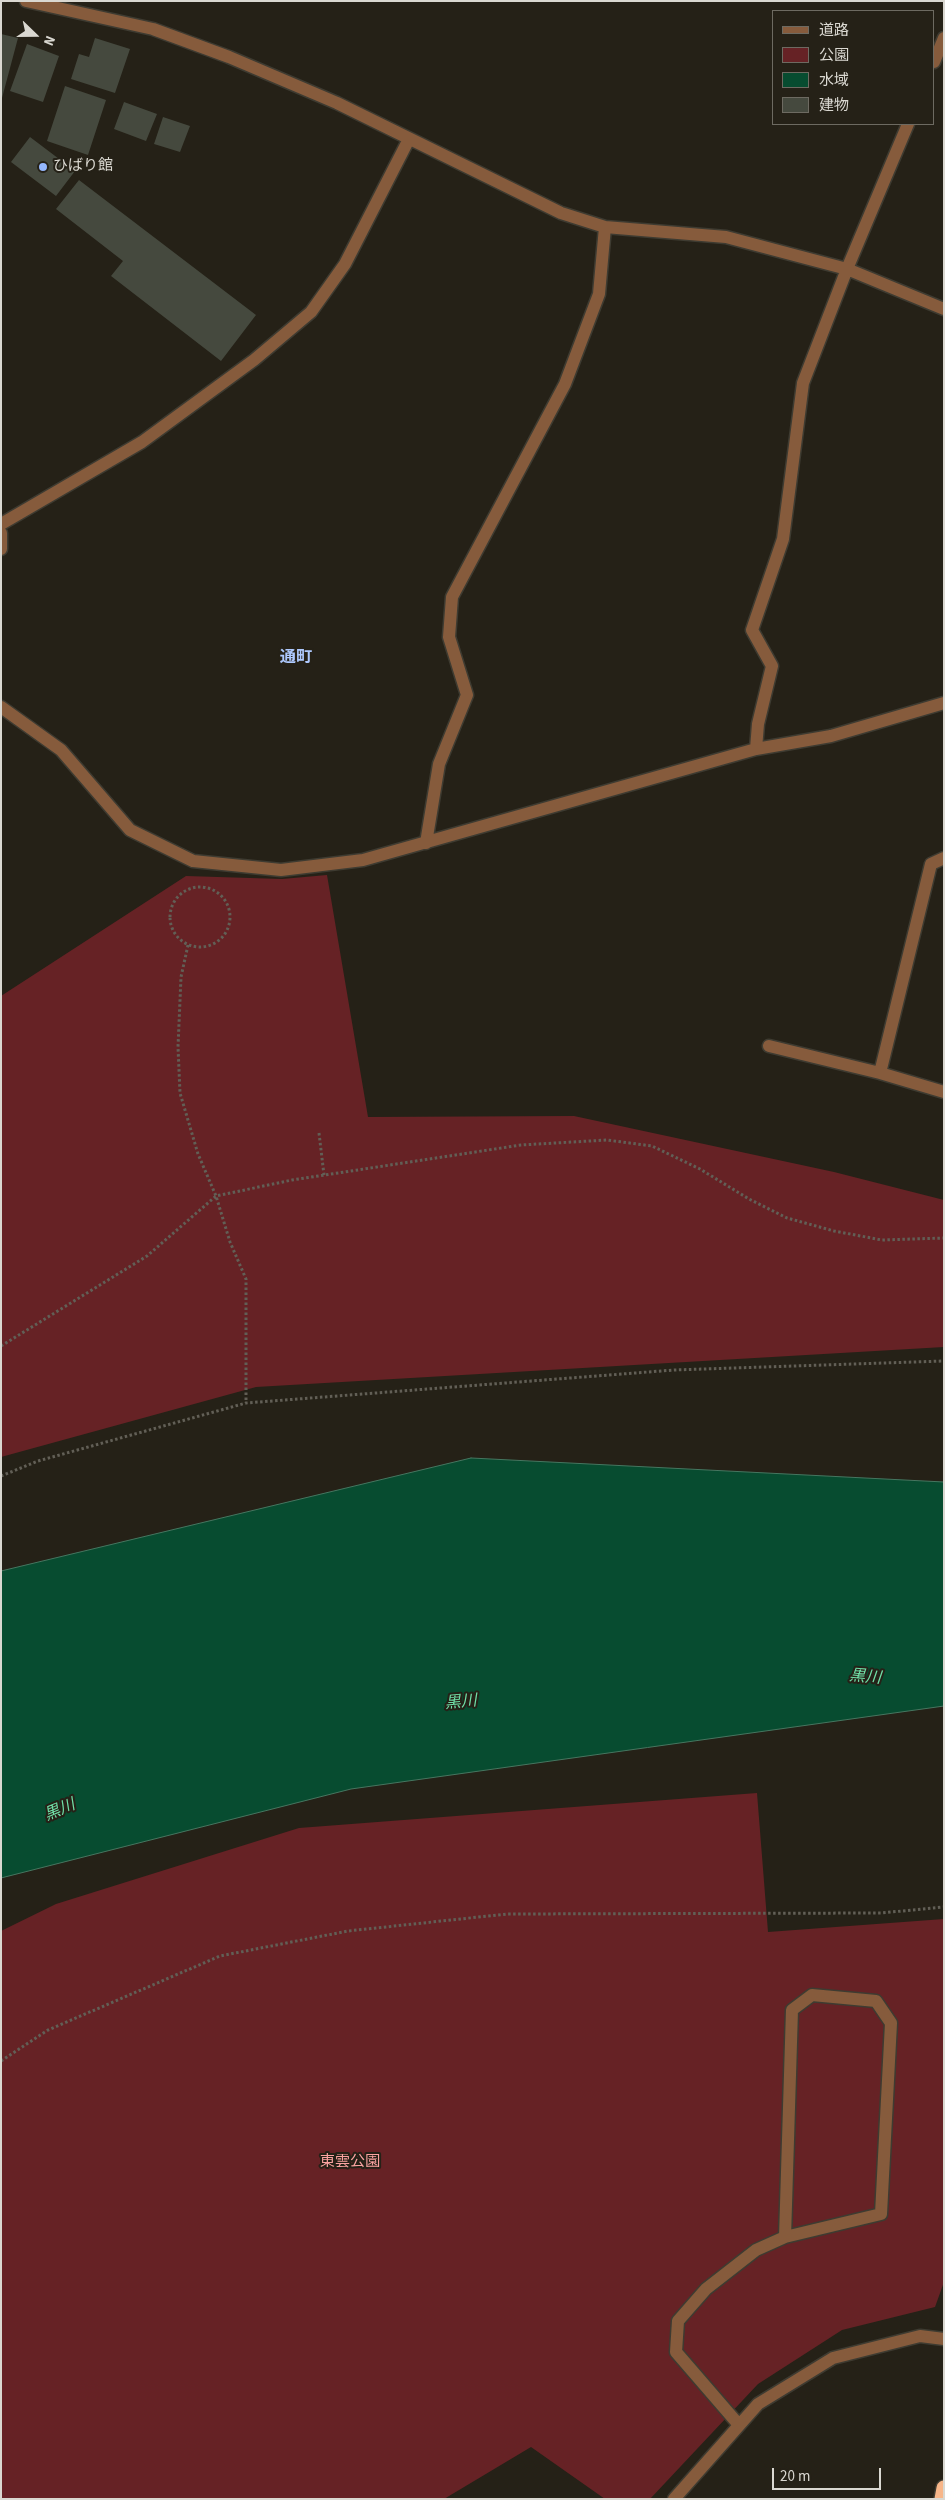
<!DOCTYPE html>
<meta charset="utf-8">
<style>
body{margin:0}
#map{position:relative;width:945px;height:2500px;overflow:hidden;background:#252117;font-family:"Source Sans 3","Noto Sans JP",sans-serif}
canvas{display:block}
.frame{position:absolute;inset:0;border:2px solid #dad8d1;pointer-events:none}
.legend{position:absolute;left:772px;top:10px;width:162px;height:115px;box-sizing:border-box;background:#252117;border:1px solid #6d6a61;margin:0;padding:6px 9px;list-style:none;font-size:15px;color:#dad8d1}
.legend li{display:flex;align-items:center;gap:10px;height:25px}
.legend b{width:25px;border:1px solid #6d6a61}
.north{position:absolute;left:10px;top:10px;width:50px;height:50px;-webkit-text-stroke:4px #252117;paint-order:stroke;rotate:112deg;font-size:14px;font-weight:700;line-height:20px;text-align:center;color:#dad8d1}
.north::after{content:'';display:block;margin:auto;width:18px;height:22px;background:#dad8d1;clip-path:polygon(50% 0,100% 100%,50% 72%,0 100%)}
.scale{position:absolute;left:772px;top:2468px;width:109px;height:22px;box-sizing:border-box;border:2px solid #dad8d1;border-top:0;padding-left:6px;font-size:15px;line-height:18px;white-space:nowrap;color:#dad8d1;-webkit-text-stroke:4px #252117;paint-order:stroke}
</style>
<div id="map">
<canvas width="945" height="2500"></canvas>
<div class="frame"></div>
<ul class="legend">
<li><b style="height:6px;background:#865b3c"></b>道路</li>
<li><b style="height:14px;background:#662225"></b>公園</li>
<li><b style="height:14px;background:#074c30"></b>水域</li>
<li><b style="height:14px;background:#45493e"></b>建物</li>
</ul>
<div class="north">N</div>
<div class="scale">20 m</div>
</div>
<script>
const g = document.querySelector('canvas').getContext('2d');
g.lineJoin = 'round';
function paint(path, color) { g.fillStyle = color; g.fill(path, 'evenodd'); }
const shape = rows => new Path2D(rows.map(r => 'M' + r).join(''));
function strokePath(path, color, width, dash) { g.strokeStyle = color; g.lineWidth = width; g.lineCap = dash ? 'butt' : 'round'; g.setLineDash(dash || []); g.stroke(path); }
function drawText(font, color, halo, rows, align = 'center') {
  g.font = font + ' "Source Sans 3","Noto Sans JP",sans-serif'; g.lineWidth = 4; g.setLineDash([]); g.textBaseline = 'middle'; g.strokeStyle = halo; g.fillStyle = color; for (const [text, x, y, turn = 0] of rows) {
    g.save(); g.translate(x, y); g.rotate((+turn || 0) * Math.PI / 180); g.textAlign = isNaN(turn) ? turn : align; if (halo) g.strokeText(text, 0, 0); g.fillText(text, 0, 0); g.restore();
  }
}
const green = shape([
 [327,875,368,1117,574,1116,834,1172,944,1200,944,1347,256,1387,1,1457,1,996,186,876,282,879],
 [757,1793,768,1932,944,1919,944,2282,935,2307,842,2330,758,2384,650,2499,605,2499,531,2447,444,2499,1,2499,1,1931,56,1904,299,1828]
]);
const water = shape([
 [471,1458,944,1482,944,1706,351,1789,1,1878,1,1571,471,1458]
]);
const building = shape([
 [1,34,18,38,2,98,1,98],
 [95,38,130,49,115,93,71,79,79,54,89,57],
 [27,44,59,56,43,102,10,91],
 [65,86,106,100,88,155,47,141],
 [124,102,157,114,146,141,114,129],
 [163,117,190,126,180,152,154,144],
 [30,137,75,171,56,196,11,162],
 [79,180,256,315,221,361,111,276,123,261,56,209]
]);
const path = shape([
 '170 917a30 30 0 1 1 60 0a30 30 0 1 1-60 0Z',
 [188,945,181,977,178,1047,180,1093,198,1154,216,1196,230,1242,246,1279,246,1403],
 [319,1133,324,1175],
 [1,1346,147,1256,216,1196,292,1180,521,1145,607,1140,652,1146,700,1169,749,1199,787,1218,834,1231,882,1240,944,1238],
 [1,1476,38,1461,246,1403,674,1370,944,1361],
 [1,2061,48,2030,220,1956,348,1931,507,1914,881,1913,944,1907]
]);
const minor = shape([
 [26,1,153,29,229,57,337,103,561,213,605,227,726,237,847,269,944,309],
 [934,62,944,38],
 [1,524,142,442,254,360,311,312,345,264,409,139],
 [1,533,1,549],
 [1,707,61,750,130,830,193,861,281,870,363,860,756,749,831,736,944,703],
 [756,749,758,724,772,666,752,630,783,539,803,383,847,269,908,124],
 [426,843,439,764,467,695,449,637,452,597,565,384,599,294,605,227],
 [769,1046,880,1073,944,1092],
 [880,1073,931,864,944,858],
 [739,2425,676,2352,678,2321,706,2289,756,2250,785,2237,881,2214,891,2023,876,2001,812,1995,792,2010,785,2237],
 [674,2499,758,2404,833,2358,920,2336,944,2339]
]);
const highway = shape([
 [942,2499,944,2488]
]);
const markers = [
 [43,167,5,"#94b7fd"]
];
const poiNames = [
 ["ひばり館",53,167]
];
const parkNames = [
 ["東雲公園",350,2163]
];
const neighbourhoodNames = [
 ["通町",296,658]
];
const waterNames = [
 ["黒川",865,1678,5],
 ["黒川",461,1703,-5],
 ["黒川",60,1811,-23]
];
paint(green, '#662225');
paint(water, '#074c30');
strokePath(water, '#467660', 1);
paint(building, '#45493e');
strokePath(minor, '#3e3b31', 15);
strokePath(highway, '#3e3b31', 18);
strokePath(path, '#625f56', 3, [2.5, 2.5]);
strokePath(minor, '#865b3c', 12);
strokePath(highway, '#f8b689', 15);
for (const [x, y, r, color] of markers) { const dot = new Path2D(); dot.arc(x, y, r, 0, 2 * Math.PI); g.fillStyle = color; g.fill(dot); strokePath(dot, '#252117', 2); }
drawText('15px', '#dad8d1', '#252117', poiNames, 'left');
drawText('15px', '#faa3a1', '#252117', parkNames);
drawText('bold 16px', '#aec9fe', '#252117', neighbourhoodNames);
drawText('italic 16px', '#70dfa7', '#252117', waterNames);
</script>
